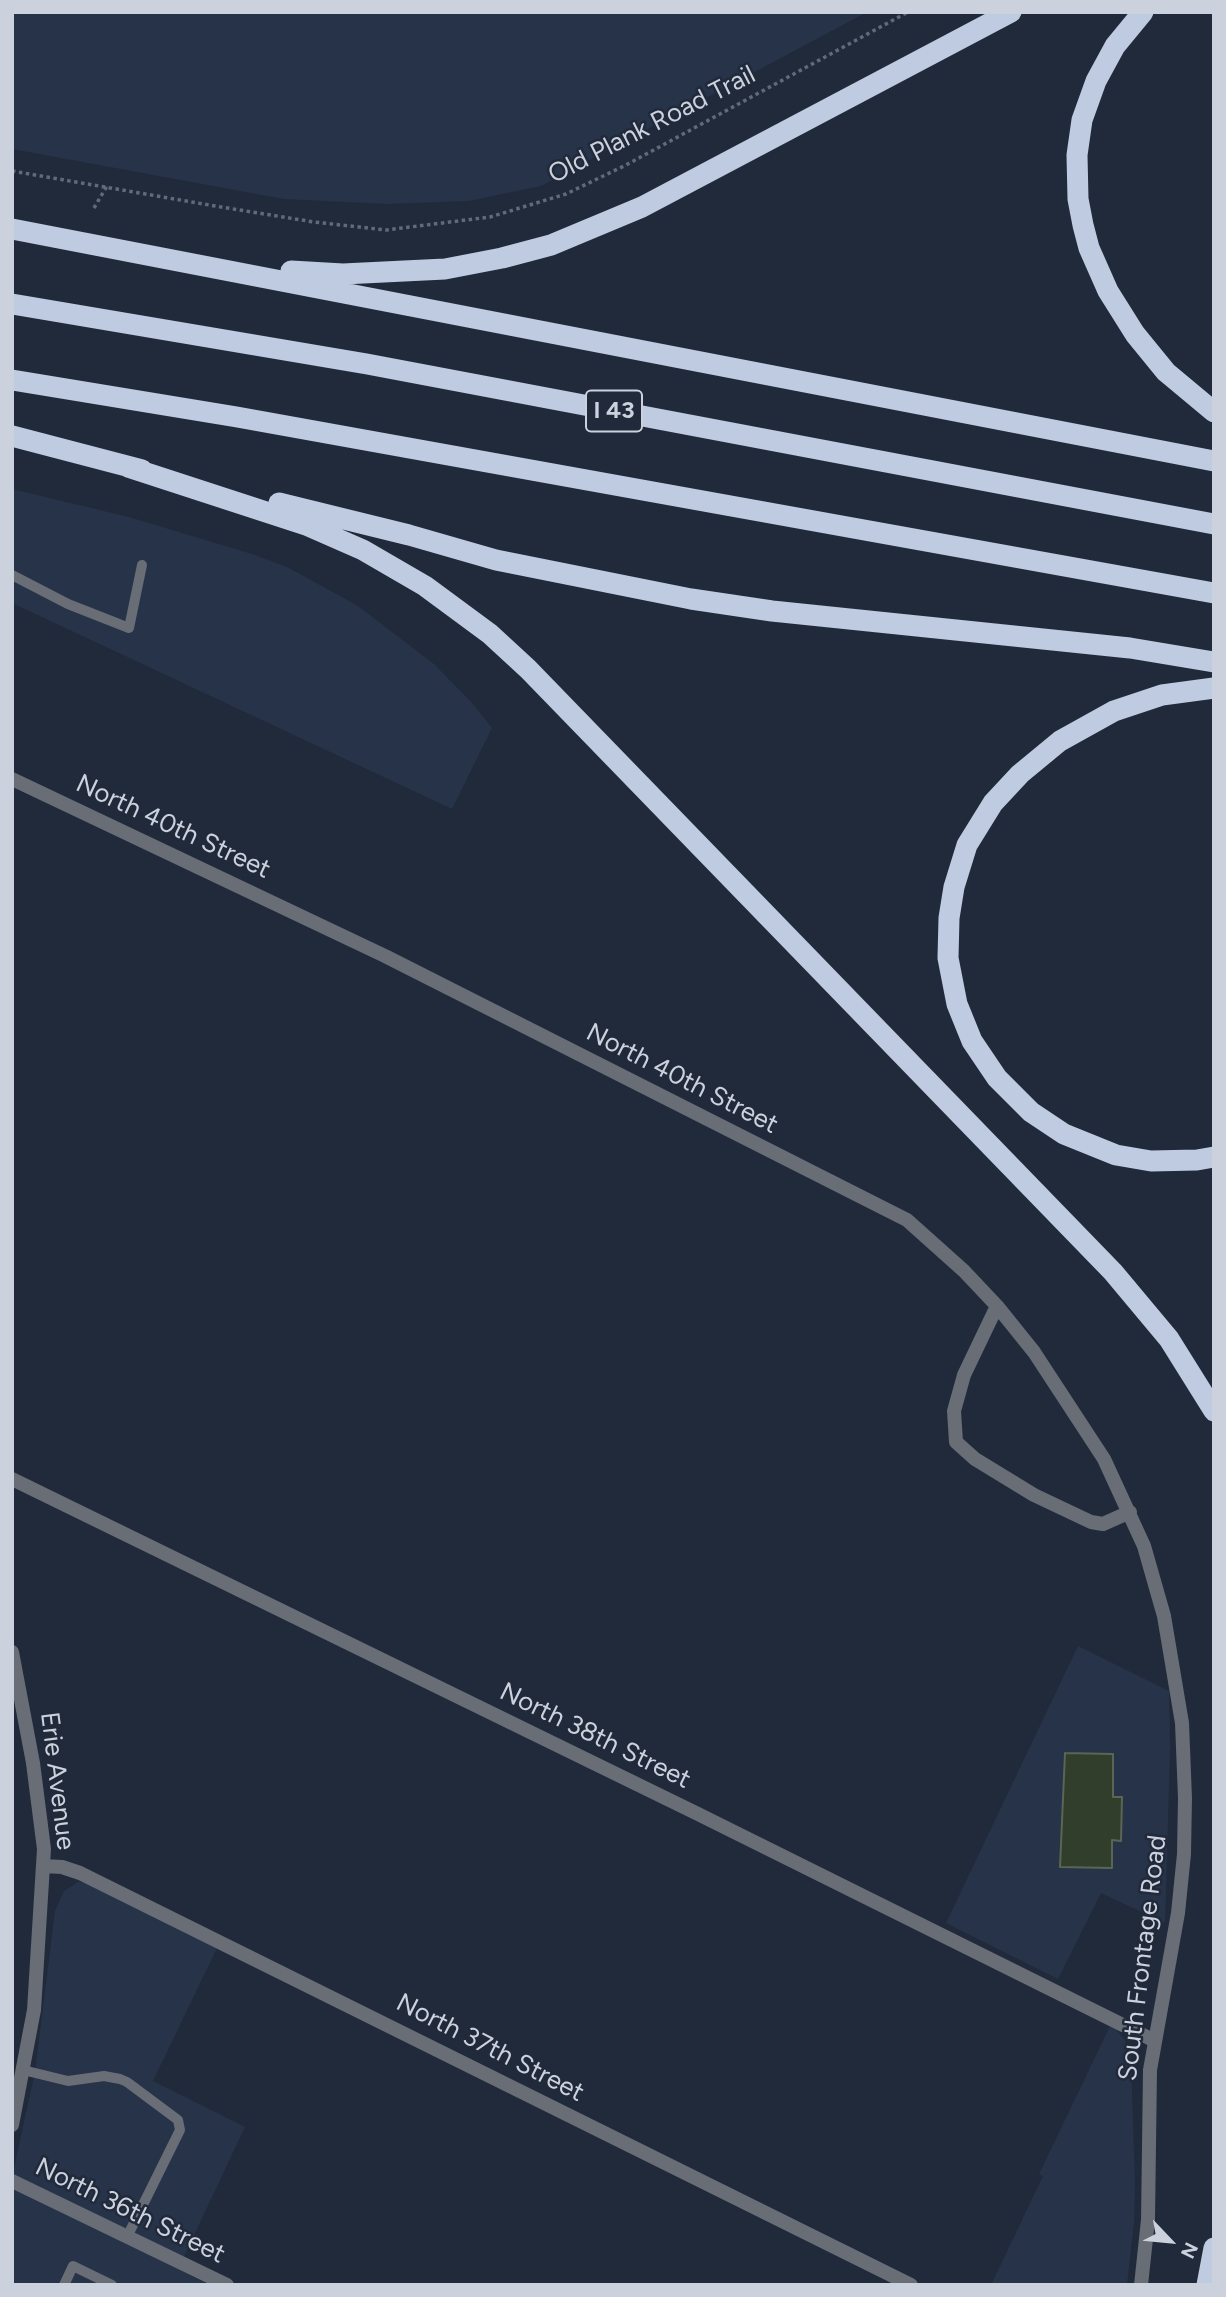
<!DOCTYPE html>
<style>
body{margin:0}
#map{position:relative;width:1226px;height:2297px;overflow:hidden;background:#212a3b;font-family:Figtree,sans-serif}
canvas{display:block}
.frame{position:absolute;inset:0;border:14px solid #ccd2dd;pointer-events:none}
.north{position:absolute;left:1135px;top:2206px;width:70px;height:70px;-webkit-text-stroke:5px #212a3b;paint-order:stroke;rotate:116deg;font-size:19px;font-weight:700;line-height:28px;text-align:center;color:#ccd2dd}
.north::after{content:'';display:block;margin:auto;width:24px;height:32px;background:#ccd2dd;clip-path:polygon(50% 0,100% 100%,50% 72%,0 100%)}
</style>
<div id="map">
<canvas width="1226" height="2297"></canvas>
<div class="frame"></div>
<div class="north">N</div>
</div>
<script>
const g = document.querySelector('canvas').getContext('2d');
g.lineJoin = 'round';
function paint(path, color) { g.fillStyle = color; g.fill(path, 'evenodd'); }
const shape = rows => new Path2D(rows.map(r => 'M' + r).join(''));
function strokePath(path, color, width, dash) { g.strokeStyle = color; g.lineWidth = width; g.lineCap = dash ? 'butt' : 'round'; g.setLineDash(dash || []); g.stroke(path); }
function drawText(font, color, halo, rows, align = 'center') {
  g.font = font + ' Figtree,sans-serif'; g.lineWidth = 5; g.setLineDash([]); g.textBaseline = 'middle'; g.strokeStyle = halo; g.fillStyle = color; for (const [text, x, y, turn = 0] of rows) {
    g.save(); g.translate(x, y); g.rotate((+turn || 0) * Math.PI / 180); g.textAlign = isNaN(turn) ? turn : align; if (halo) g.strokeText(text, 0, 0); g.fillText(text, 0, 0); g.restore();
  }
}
const built = shape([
 [12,12,867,12,541,186,469,201,386,204,284,199,12,149],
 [12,489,129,517,255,555,289,568,358,606,434,664,474,705,492,728,452,809,12,603],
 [1078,1646,1169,1691,1170,1751,1165,1923,1101,1893,1058,1979,946,1923],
 [78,1882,88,1883,218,1946,153,2081,245,2127,178,2269,209,2285,12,2285,12,2177,35,2072,55,1911,64,1891],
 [1111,2024,1125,2040,1131,2057,1135,2185,1134,2223,1127,2285,991,2285,1043,2176,1039,2174]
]);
const building = shape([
 [1065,1753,1113,1754,1113,1797,1122,1797,1121,1841,1112,1840,1112,1868,1060,1867,1065,1753]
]);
const path = shape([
 [12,171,215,206,314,222,386,230,490,217,566,194,626,165,908,12],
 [94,208,107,186]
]);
const lane = shape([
 [12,575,68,604,129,628,142,565],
 [23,2070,68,2081,104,2076,120,2079,127,2082,178,2120,180,2130,127,2237],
 [64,2285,73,2266,112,2285]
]);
const street = shape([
 [12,779,385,956,907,1220,964,1271,997,1306,1034,1352,1104,1459,1144,1546,1164,1616,1182,1723,1185,1798,1184,1854,1178,1913,1150,2070,1148,2220,1141,2285],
 [997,1306,964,1375,954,1411,956,1442,975,1459,1034,1495,1091,1522,1103,1524,1130,1512],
 [12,1479,698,1814,1155,2041],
 [12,1652,33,1763,44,1849,34,2010,12,2125],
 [43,1866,62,1867,80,1873,911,2285],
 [12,2181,227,2285]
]);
const highway = shape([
 [1143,12,1115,46,1096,81,1082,120,1077,155,1078,199,1083,225,1089,248,1108,291,1135,334,1166,372,1214,412],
 [12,229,1214,461],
 [291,271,343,274,445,269,502,258,551,245,642,207,1011,12],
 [12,304,367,364,1214,524],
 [12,380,237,417,1214,593],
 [12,436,142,470],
 [128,467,306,525,363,550,425,586,490,634,528,669,1113,1272,1169,1339,1214,1411],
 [279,503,409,535,496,560,691,599,772,611,1130,648,1214,662],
 [1214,688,1162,695,1114,711,1060,741,1020,774,993,803,967,845,954,887,949,918,948,958,957,1004,972,1041,997,1078,1031,1112,1064,1134,1116,1155,1151,1161,1197,1160,1214,1157],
 [1207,2285,1214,2248]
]);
const shields = [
 [614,411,56]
];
const shieldNames = [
 ["I 43",614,411]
];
const streetNames = [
 ["Old Plank Road Trail",652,125,-27],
 ["North 40th Street",173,827,25],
 ["North 40th Street",682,1079,27],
 ["North 38th Street",595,1736,26],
 ["Erie Avenue",57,1781,83],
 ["South Frontage Road",1143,1958,-83],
 ["North 37th Street",490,2048,27],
 ["North 36th Street",130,2211,26]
];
paint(built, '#263349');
paint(building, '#323e2c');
strokePath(building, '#5a6654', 2);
strokePath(path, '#626a78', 3.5, [3.5, 3.5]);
strokePath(lane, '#686d76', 10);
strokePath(street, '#686d76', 14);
strokePath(highway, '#becbe0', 21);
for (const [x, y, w] of shields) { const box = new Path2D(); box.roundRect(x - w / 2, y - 20.5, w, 41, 5); g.fillStyle = '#212a3b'; g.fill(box); strokePath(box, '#ccd2dd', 2); }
drawText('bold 24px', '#ccd2dd', null, shieldNames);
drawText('26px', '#ccd2dd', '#212a3b', streetNames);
</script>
